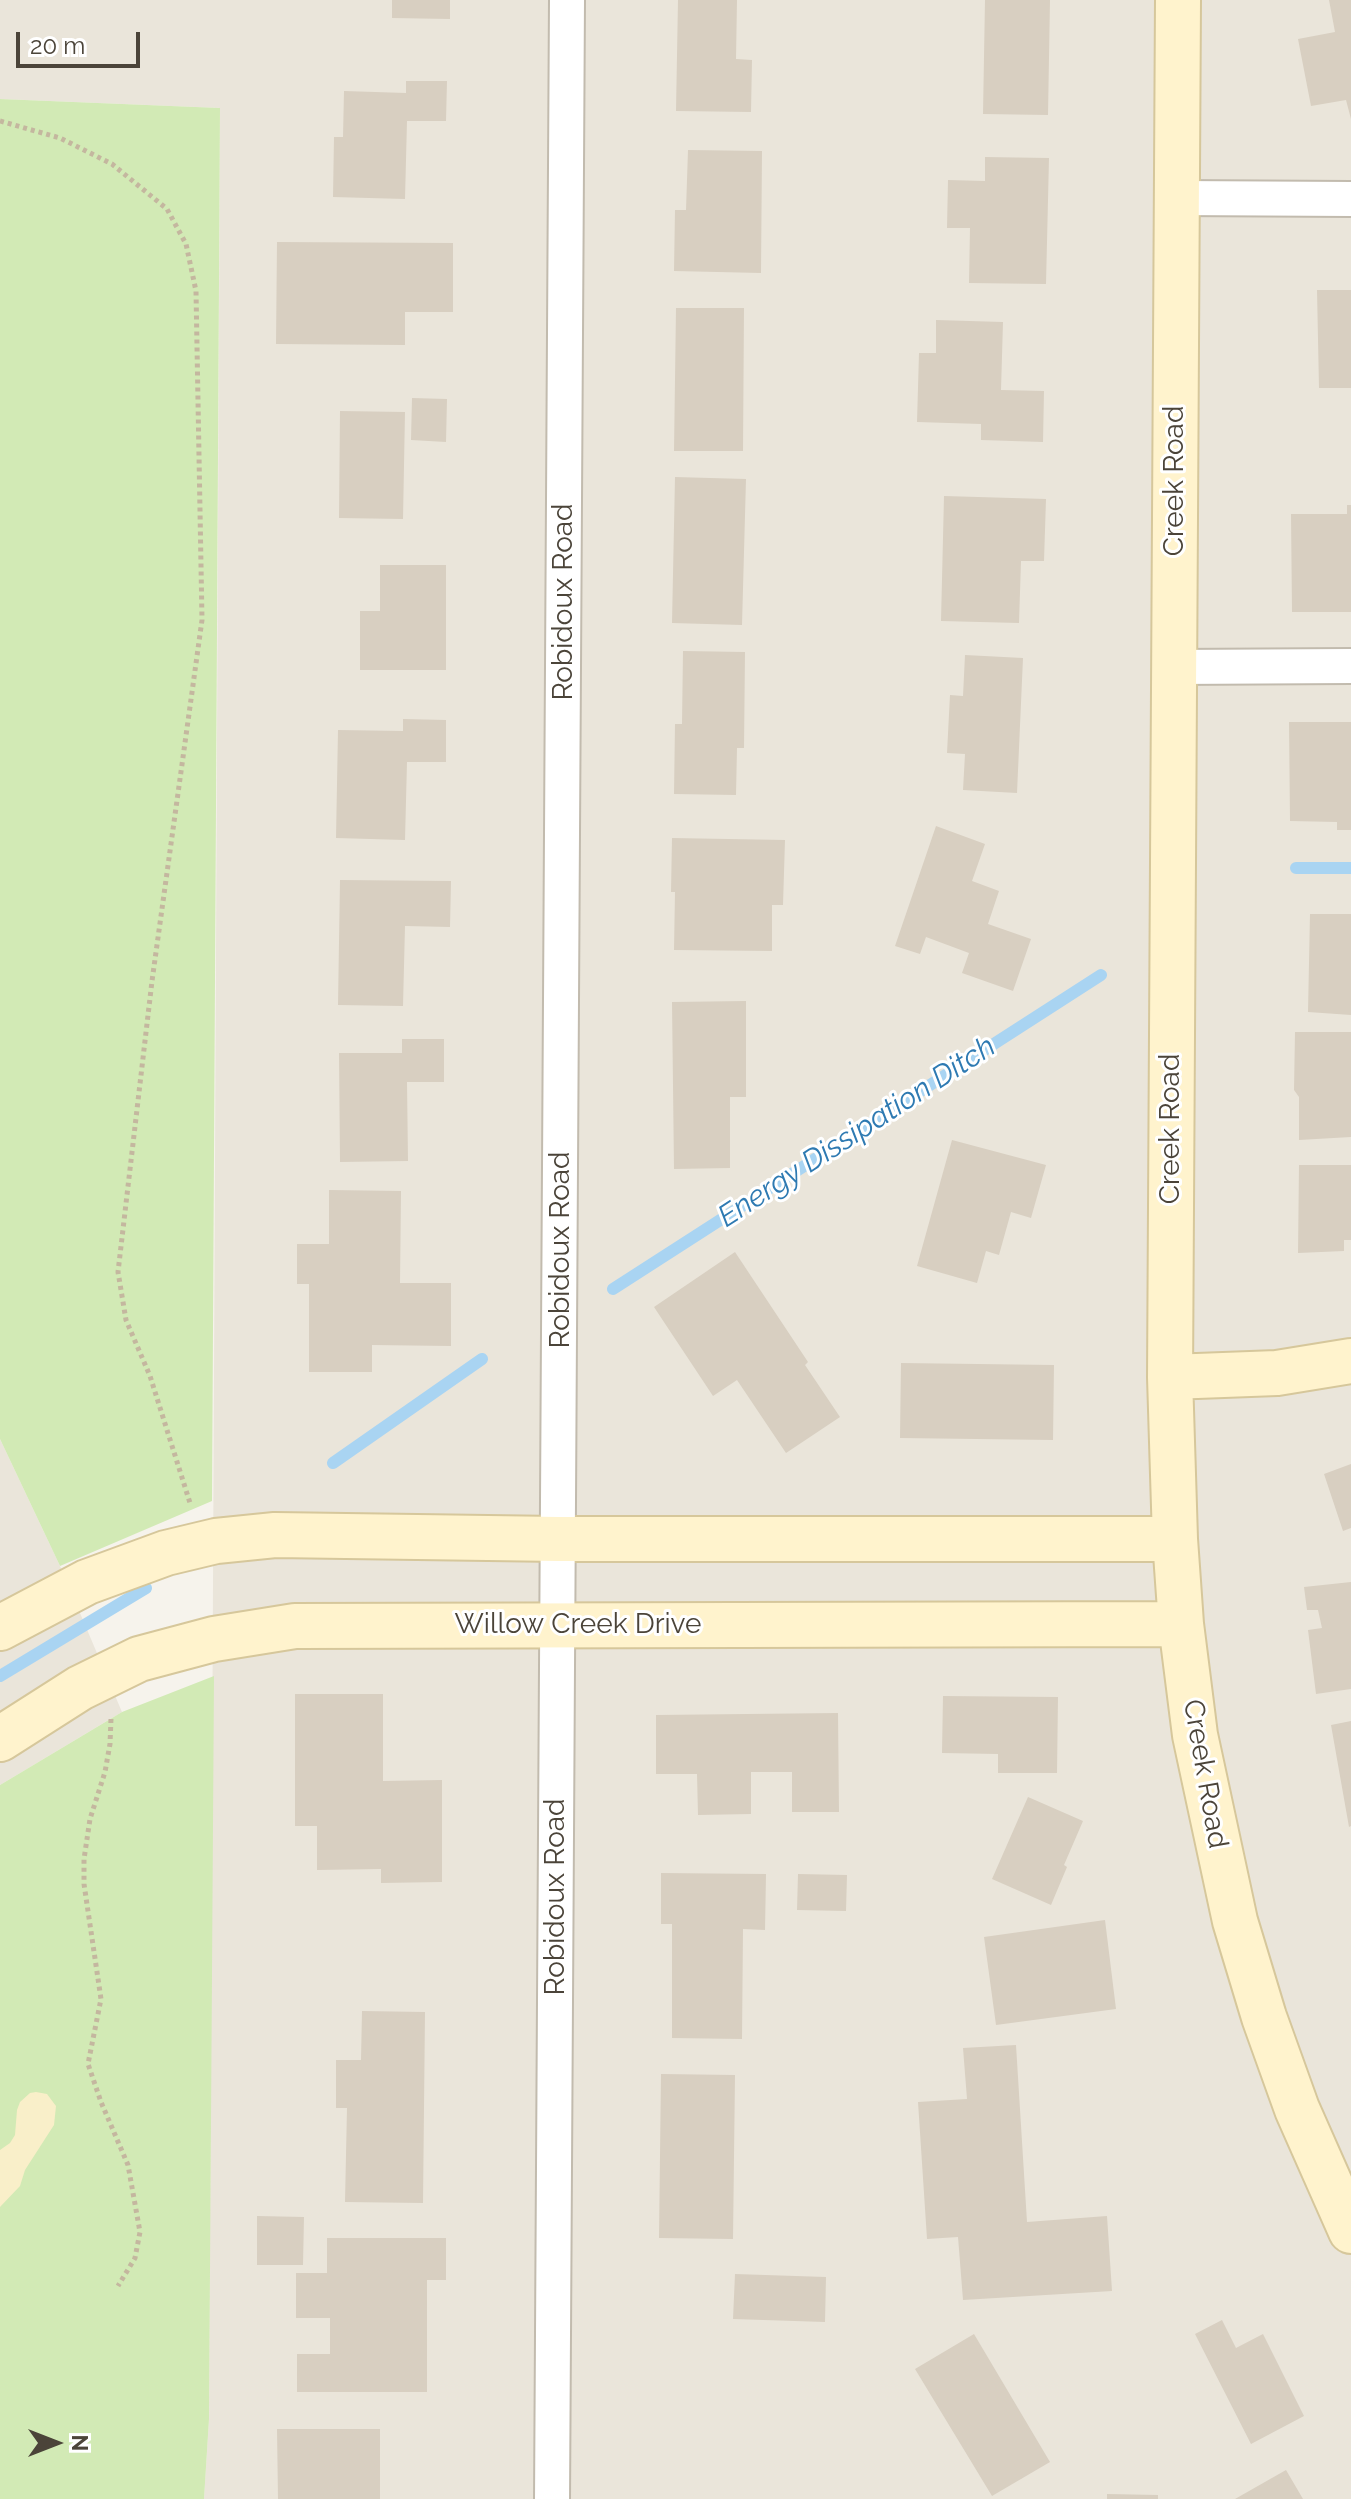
<!DOCTYPE html>
<style>
body{margin:0}
#map{position:relative;width:1351px;height:2499px;overflow:hidden;background:#f6f3ec;font-family:Raleway,sans-serif}
canvas{display:block}
.north{position:absolute;left:16px;top:2403px;width:80px;height:80px;-webkit-text-stroke:6px #fff;paint-order:stroke;rotate:90deg;font-size:22px;font-weight:700;line-height:32px;text-align:center;color:#4b4439}
.north::after{content:'';display:block;margin:auto;width:28px;height:36px;background:#4b4439;clip-path:polygon(50% 0,100% 100%,50% 72%,0 100%)}
.scale{position:absolute;left:16px;top:32px;width:124px;height:36px;box-sizing:border-box;border:4px solid #4b4439;border-top:0;padding-left:10px;font-size:24px;line-height:28px;white-space:nowrap;color:#4b4439;-webkit-text-stroke:6px #fff;paint-order:stroke}
</style>
<div id="map">
<canvas width="1351" height="2499"></canvas>
<div class="north">N</div>
<div class="scale">20 m</div>
</div>
<script>
const g = document.querySelector('canvas').getContext('2d');
g.lineJoin = 'round';
function paint(path, color) { g.fillStyle = color; g.fill(path, 'evenodd'); }
const shape = rows => new Path2D(rows.map(r => 'M' + r).join(''));
function strokePath(path, color, width, dash) { g.strokeStyle = color; g.lineWidth = width; g.lineCap = dash ? 'butt' : 'round'; g.setLineDash(dash || []); g.stroke(path); }
function drawText(font, color, halo, rows, align = 'center') {
  g.font = font + ' Raleway,sans-serif'; g.lineWidth = 6; g.setLineDash([]); g.textBaseline = 'middle'; g.strokeStyle = halo; g.fillStyle = color; for (const [text, x, y, turn = 0] of rows) {
    g.save(); g.translate(x, y); g.rotate((+turn || 0) * Math.PI / 180); g.textAlign = isNaN(turn) ? turn : align; if (halo) g.strokeText(text, 0, 0); g.fillText(text, 0, 0); g.restore();
  }
}
const residential = shape([
 [0,0,1351,0,1351,2499,204,2499,209,2419,220,108,0,99],
 [0,1439,60,1566,122,1712,0,1785]
]);
const green = shape([
 [0,99,220,108,212,1501,60,1566,0,1439],
 [214,1676,209,2419,204,2499,0,2499,0,1785,122,1712]
]);
const sand = shape([
 [36,2092,47,2094,56,2106,54,2125,25,2170,20,2186,0,2207,0,2150,10,2143,15,2135,17,2110,20,2102,30,2093]
]);
const stream = shape([
 [1296,868,1351,868],
 [613,1289,1101,975],
 [333,1463,482,1359],
 [0,1676,146,1588]
]);
const building = shape([
 [392,0,450,0,450,19,392,18],
 [678,0,737,0,736,59,752,60,751,112,676,111],
 [985,0,1050,0,1048,115,983,114],
 [1329,0,1351,0,1351,119,1346,100,1311,106,1298,39,1335,32],
 [406,81,447,81,446,121,407,121,405,199,333,197,334,137,343,137,344,91,406,93],
 [688,150,762,151,761,273,674,271,675,210,686,210],
 [985,157,1049,158,1046,284,969,283,970,228,947,228,948,180,985,181],
 [277,242,453,243,453,312,405,312,405,345,276,344],
 [1317,290,1351,290,1351,388,1319,388],
 [676,308,744,308,743,451,674,451],
 [936,320,1003,322,1001,390,1044,391,1043,442,981,440,981,424,917,422,919,353,936,353],
 [412,398,447,399,446,442,411,440],
 [340,411,405,412,403,519,339,518],
 [675,477,746,479,742,625,672,623],
 [944,496,1046,499,1044,561,1021,561,1019,623,941,621],
 [1347,505,1351,505,1351,612,1292,612,1291,514,1347,514],
 [380,565,446,565,446,670,360,670,360,611,380,611],
 [683,651,745,652,744,748,737,748,736,795,674,794,675,724,682,724],
 [965,655,1023,658,1017,793,963,790,965,754,947,753,950,695,963,696],
 [403,719,446,720,446,762,407,762,405,840,336,838,338,730,403,731],
 [1289,722,1351,722,1351,830,1337,830,1337,822,1290,821],
 [936,826,985,844,972,881,999,891,988,924,1031,939,1013,991,962,973,969,953,926,937,920,954,895,946],
 [672,838,785,840,783,905,772,905,772,951,674,950,675,892,671,892],
 [340,880,451,881,450,927,405,926,403,1006,338,1005],
 [1310,914,1351,914,1351,1015,1308,1012],
 [746,1001,746,1097,730,1097,730,1168,674,1169,672,1002],
 [1295,1032,1351,1032,1351,1137,1299,1140,1299,1097,1294,1090],
 [402,1039,444,1039,444,1082,407,1082,408,1161,340,1162,339,1053,402,1053],
 [952,1140,1046,1165,1031,1218,1011,1212,999,1255,986,1251,977,1283,917,1266],
 [1299,1165,1351,1165,1351,1240,1344,1240,1344,1251,1298,1253],
 [329,1190,401,1191,400,1283,451,1283,451,1346,372,1345,372,1372,309,1372,309,1284,297,1284,297,1244,329,1244],
 [735,1252,808,1362,805,1365,840,1417,786,1453,737,1380,713,1396,654,1307],
 [901,1363,1054,1365,1053,1440,900,1438],
 [1351,1464,1351,1528,1343,1531,1324,1474],
 [1351,1582,1351,1689,1316,1694,1308,1630,1322,1628,1318,1610,1307,1610,1304,1587],
 [295,1694,383,1694,383,1781,442,1780,442,1882,381,1883,381,1869,317,1870,317,1826,295,1826],
 [943,1696,1058,1697,1057,1773,998,1773,998,1754,942,1753],
 [838,1713,839,1812,792,1812,792,1772,751,1772,751,1814,698,1815,697,1774,656,1774,656,1715],
 [1351,1721,1351,1826,1349,1827,1331,1725],
 [1028,1797,1083,1821,1064,1865,1067,1867,1051,1905,992,1879],
 [661,1873,766,1874,765,1930,743,1929,742,2039,672,2038,672,1924,661,1924],
 [798,1874,847,1875,846,1911,797,1910],
 [1105,1920,1116,2009,996,2025,984,1937],
 [362,2011,425,2012,423,2203,345,2202,347,2108,336,2108,336,2060,361,2060],
 [1016,2045,1027,2222,1107,2216,1112,2291,963,2300,958,2237,927,2239,918,2102,967,2099,963,2048],
 [661,2074,735,2075,733,2239,659,2238],
 [257,2216,304,2217,303,2265,257,2265],
 [327,2238,446,2238,446,2280,427,2280,427,2392,297,2392,297,2354,330,2354,330,2318,296,2318,296,2273,327,2273],
 [735,2274,826,2277,825,2322,733,2319],
 [1222,2320,1236,2348,1263,2334,1304,2416,1251,2444,1195,2334],
 [974,2334,1050,2462,992,2496,915,2369],
 [277,2429,380,2429,380,2499,278,2499],
 [1286,2470,1303,2499,1235,2499],
 [1107,2494,1158,2495,1158,2499,1107,2499]
]);
const path = shape([
 [0,121,60,138,112,164,167,209,186,244,196,291,202,620,152,981,118,1272,126,1320,150,1376,190,1503],
 [111,1719,110,1744,105,1772,90,1819,84,1859,84,1884,101,1999,88,2064,101,2102,128,2165,140,2232,135,2258,118,2286]
]);
const street = shape([
 [1177,198,1351,199],
 [1174,667,1351,666],
 [552,2499,567,0]
]);
const secondary = shape([
 [1178,0,1170,1377,1175,1539,1181,1624,1195,1735,1235,1921,1264,2017,1297,2109,1351,2231],
 [1170,1377,1277,1373,1351,1361],
 [0,1628,87,1582,166,1553,216,1541,275,1535,559,1539,1175,1539],
 [0,1739,80,1688,139,1659,214,1639,295,1626,1181,1624]
]);
const streetNames = [
 ["Creek Road",1175,481,-90],
 ["Robidoux Road",564,602,-90],
 ["Creek Road",1171,1129,-90],
 ["Robidoux Road",561,1250,-90],
 ["Willow Creek Drive",578,1625],
 ["Creek Road",1205,1774,80],
 ["Robidoux Road",556,1897,-90]
];
const waterNames = [
 ["Energy Dissipation Ditch",857,1132,-33]
];
paint(residential, '#eae5da');
paint(green, '#d2eab5');
paint(sand, '#f9efc9');
strokePath(stream, '#a9d4f2', 12);
paint(building, '#d8cfc1');
strokePath(street, '#c2bbae', 38);
strokePath(secondary, '#d6c79b', 48);
strokePath(path, '#c4b79f', 5, [4, 4]);
strokePath(street, '#fff', 34);
strokePath(secondary, '#fff3cd', 44);
drawText('28px', '#4b4439', '#fff', streetNames);
drawText('italic 30px', '#2e7ab2', '#fff', waterNames);
</script>
